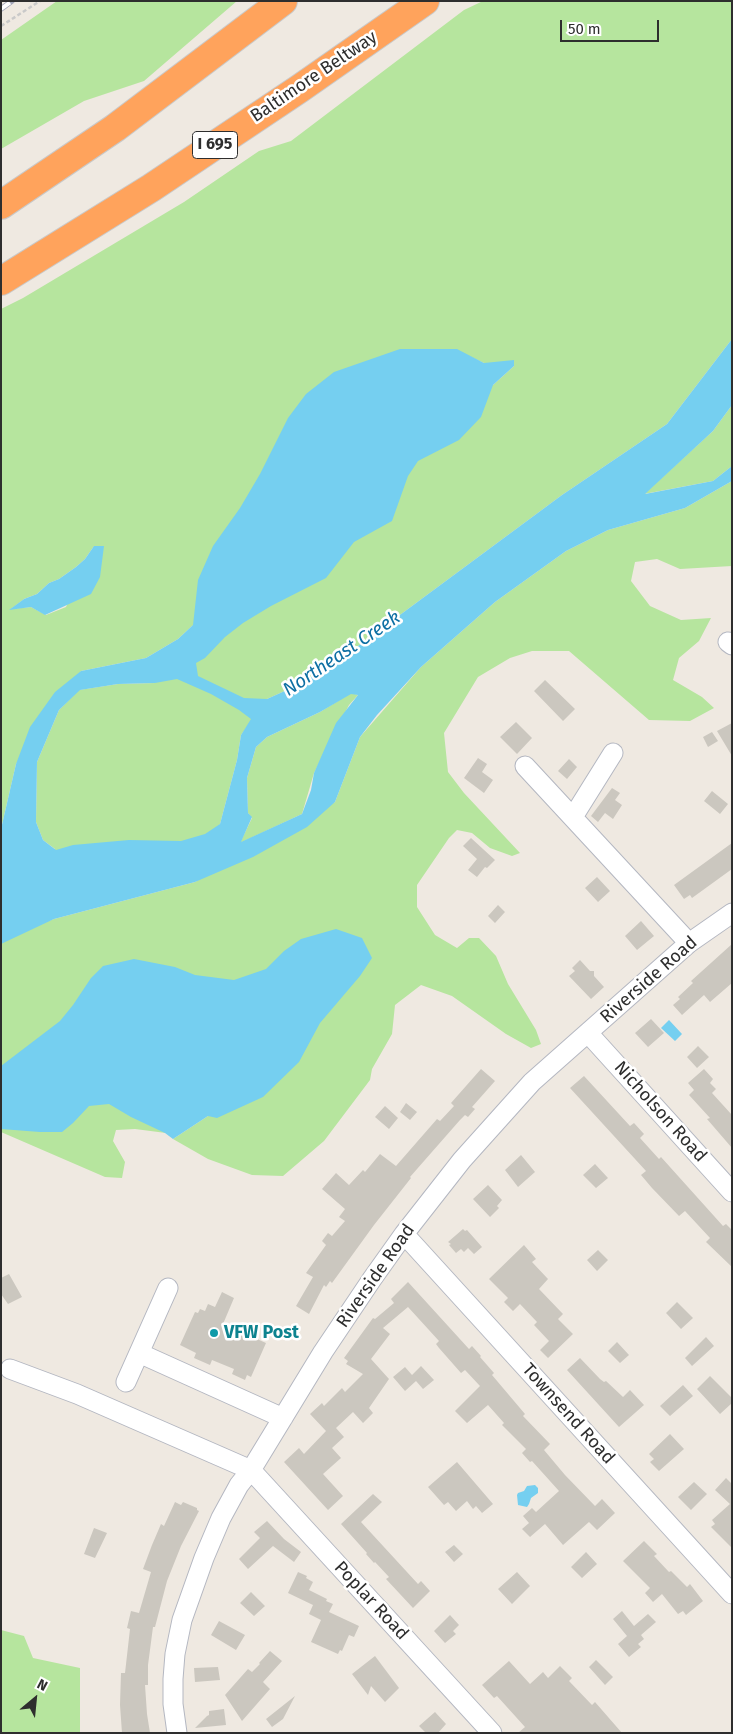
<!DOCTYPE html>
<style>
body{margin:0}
#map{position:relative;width:733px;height:1734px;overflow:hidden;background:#efe9e1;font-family:"Fira Sans",sans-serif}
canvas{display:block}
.frame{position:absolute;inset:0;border:2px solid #2e2e2e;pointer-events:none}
.north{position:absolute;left:10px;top:1674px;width:50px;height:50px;-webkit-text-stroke:4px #fff;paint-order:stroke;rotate:28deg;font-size:14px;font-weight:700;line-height:20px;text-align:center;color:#2e2e2e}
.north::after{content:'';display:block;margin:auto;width:18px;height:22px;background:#2e2e2e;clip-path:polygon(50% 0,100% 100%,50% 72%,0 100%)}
.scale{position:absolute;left:560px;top:20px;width:99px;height:22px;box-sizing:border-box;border:2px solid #2e2e2e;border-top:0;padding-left:6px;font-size:15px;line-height:18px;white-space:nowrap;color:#2e2e2e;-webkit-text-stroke:4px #fff;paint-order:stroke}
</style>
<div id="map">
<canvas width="733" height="1734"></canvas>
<div class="frame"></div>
<div class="north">N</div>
<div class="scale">50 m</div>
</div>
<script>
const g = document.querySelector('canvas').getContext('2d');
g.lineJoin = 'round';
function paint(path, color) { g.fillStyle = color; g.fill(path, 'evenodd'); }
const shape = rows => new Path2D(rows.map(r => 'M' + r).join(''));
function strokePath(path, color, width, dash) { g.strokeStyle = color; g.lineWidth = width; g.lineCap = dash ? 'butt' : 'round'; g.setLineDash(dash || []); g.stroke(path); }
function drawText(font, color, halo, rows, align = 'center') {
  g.font = font + ' "Fira Sans",sans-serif'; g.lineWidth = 5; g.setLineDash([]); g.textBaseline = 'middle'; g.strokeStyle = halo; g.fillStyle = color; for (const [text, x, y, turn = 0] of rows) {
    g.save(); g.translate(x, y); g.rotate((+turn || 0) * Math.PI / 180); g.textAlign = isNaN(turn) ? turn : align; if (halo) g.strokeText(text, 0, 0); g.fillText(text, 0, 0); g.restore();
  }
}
const green = shape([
 [57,1,237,1,144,81,84,101,1,149,1,40],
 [483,1,732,1,732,339,667,424,562,495,335,663,298,685,267,699,241,735,237,760,220,824,210,843,12,873,55,849,43,840,36,822,37,762,59,710,79,690,118,684,155,683,193,625,178,639,146,658,81,671,16,764,1,829,1,309,23,298,184,202,259,151,291,141,464,10],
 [469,356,484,363,514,366,493,385],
 [94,546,66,607,46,615,31,607,11,609,24,599,37,594,49,583,59,579,76,567,85,559],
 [732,405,732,466,713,481,644,494,713,431],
 [732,481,732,566,680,569,657,559,635,562,631,581,650,606,681,620,711,618,699,641,679,658,673,680,702,697,714,708,690,721,649,720,569,651,532,651,510,658,478,677,444,733,448,772,464,793,520,853,512,856,490,848,472,833,457,830,449,838,417,885,417,907,435,935,457,948,469,938,479,938,496,956,508,984,536,1030,541,1044,531,1048,506,1034,452,996,421,985,395,1005,392,1034,372,1069,370,1080,324,1141,283,1176,252,1175,208,1159,173,1139,208,1116,205,1102,166,1133,135,1129,116,1130,113,1141,125,1162,122,1178,105,1177,1,1132,1,927,43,923,54,919,195,882,335,802,360,737,421,667,495,602,566,551,608,530,685,508],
 [351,693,358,695,349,705,314,773,302,814,240,843,252,818,248,813,247,778,256,747,267,737,320,712],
 [1,1630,24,1636,33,1658,80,1668,80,1733,1,1733]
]);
const water = shape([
 [732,339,732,405,713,431,645,494,713,481,732,466,732,481,685,508,608,530,566,551,495,602,421,667,377,715,360,737,335,802,307,827,253,857,195,882,54,919,1,944,1,829,16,764,30,727,55,692,81,671,146,658,178,639,193,625,198,580,213,546,240,508,260,474,288,418,306,394,334,372,400,349,457,349,484,363,514,360,514,366,493,385,481,417,459,440,418,461,408,476,392,521,354,542,326,578,271,606,243,623,225,637,205,658,196,663,198,676,244,698,267,699,298,685,335,663,562,495,667,424],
 [177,679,211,694,239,710,251,719,241,735,237,760,220,824,205,834,181,841,129,840,73,845,56,850,43,840,36,822,37,762,59,710,80,690,118,684,155,683],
 [351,694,358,695,336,723,314,773,311,790,302,814,241,842,252,817,248,813,247,778,256,747,267,737,320,712],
 [94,546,104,546,100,577,91,594,45,615,31,607,9,610,24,599,37,594,49,583,59,579,76,567,85,559],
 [336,929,362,938,372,958,360,976,320,1023,299,1062,263,1097,217,1118,208,1116,173,1139,165,1133,131,1117,109,1104,89,1106,73,1123,62,1132,40,1132,1,1129,1,1066,60,1021,73,1005,91,978,103,966,134,959,175,967,195,975,234,980,266,969,284,951,301,939],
 [669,1020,682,1034,675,1041,661,1028],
 [535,1485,538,1488,538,1493,531,1498,529,1504,527,1507,518,1505,517,1495,518,1493,524,1491,527,1486]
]);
const building = shape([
 [545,680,575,709,563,721,534,691],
 [516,722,532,738,517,754,500,737],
 [732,723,732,756,717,731],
 [712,732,718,741,708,747,703,737],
 [478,758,487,764,482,772,493,780,484,793,464,778],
 [569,759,577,767,567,779,558,771],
 [612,788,620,793,615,800,622,805,613,819,605,813,598,822,591,816],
 [712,791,728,804,720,814,704,801],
 [471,838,495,860,487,868,485,867,477,877,468,870,477,859,463,846],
 [732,843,732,869,692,898,690,895,684,899,674,885],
 [597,877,610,891,598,902,585,888],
 [498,905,505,912,495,923,488,916],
 [641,921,654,936,637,950,625,936],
 [732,944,732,983,710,1002,704,995,682,1015,673,1005,680,999,678,997,693,983,691,981],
 [580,960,590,971,594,971,594,976,604,987,591,999,569,976,575,971,572,968],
 [651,1019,664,1033,648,1047,635,1033],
 [698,1046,709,1057,697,1068,687,1057],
 [481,1069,495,1081,472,1107,475,1109,468,1117,465,1115,460,1120,410,1177,411,1178,374,1225,332,1283,330,1281,326,1287,324,1285,309,1314,296,1306,313,1277,306,1273,326,1245,322,1241,328,1233,332,1236,345,1221,339,1217,345,1209,322,1189,336,1173,349,1185,363,1170,365,1172,380,1154,396,1166,437,1119,440,1121,454,1106,451,1103],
 [704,1069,713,1079,710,1083,716,1089,712,1093,732,1115,732,1148,707,1119,710,1118,689,1095,694,1090,688,1083],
 [584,1076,630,1126,634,1123,644,1134,640,1138,659,1159,661,1157,723,1226,726,1224,732,1230,732,1267,706,1242,710,1238,685,1211,679,1216,652,1188,641,1175,646,1171,570,1088],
 [406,1103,417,1112,410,1120,400,1112],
 [385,1106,398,1118,389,1129,375,1117],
 [521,1155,535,1172,518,1187,505,1170],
 [595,1164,608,1178,596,1188,583,1175],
 [488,1185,502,1200,497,1206,499,1208,490,1217,473,1199],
 [463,1229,465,1231,467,1230,482,1247,474,1254,468,1248,464,1252,461,1249,456,1253,449,1245,451,1244,448,1242],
 [524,1245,536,1259,532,1262,548,1279,539,1289,563,1314,558,1319,573,1334,548,1358,540,1350,549,1341,534,1325,537,1322,520,1304,513,1311,504,1302,508,1298,489,1279],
 [598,1250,608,1260,597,1271,587,1260],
 [9,1274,22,1297,8,1304,1,1294,1,1278],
 [408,1282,469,1349,472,1346,481,1356,480,1357,494,1373,492,1375,525,1414,523,1416,550,1444,544,1450,565,1475,595,1506,602,1499,615,1513,597,1530,589,1522,563,1545,545,1524,530,1537,522,1529,529,1523,523,1516,532,1508,536,1512,559,1491,532,1461,530,1462,522,1453,526,1449,502,1425,504,1423,488,1405,467,1423,455,1411,480,1386,465,1370,461,1373,439,1348,436,1344,439,1341,408,1307,383,1328,390,1334,371,1359,389,1379,369,1408,373,1413,363,1423,353,1412,336,1428,344,1437,332,1448,341,1458,323,1474,343,1496,328,1510,284,1462,299,1448,304,1454,326,1431,310,1414,322,1403,324,1406,342,1388,345,1392,363,1374,346,1364,348,1361,344,1358,373,1318,375,1319,394,1303,391,1299],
 [222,1292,234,1298,223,1324,266,1343,251,1377,247,1375,245,1380,232,1374,234,1369,212,1360,210,1365,194,1358,196,1353,180,1345,195,1312,198,1313,200,1309,205,1311,208,1304,215,1307],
 [677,1302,693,1318,681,1329,666,1313],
 [706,1337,714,1346,692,1366,685,1358],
 [617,1342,629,1355,620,1363,608,1351],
 [580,1358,600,1379,604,1382,606,1381,623,1397,630,1390,644,1405,619,1427,567,1370],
 [421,1366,434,1380,423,1389,416,1381,405,1391,393,1377,405,1367,412,1375],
 [710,1376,732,1398,732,1403,720,1414,697,1389],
 [683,1385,693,1396,670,1416,660,1406],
 [670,1434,684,1449,659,1471,650,1462,654,1459,649,1454],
 [457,1462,493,1504,482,1513,476,1506,473,1509,467,1501,456,1511,448,1502,444,1505,428,1487],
 [726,1478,732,1484,732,1548,711,1527,715,1524,712,1520,730,1504,715,1490],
 [694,1482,707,1494,691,1510,678,1497],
 [373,1494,382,1502,361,1522,418,1584,421,1581,430,1591,413,1608,386,1579,389,1577,375,1562,374,1563,366,1554,367,1553,341,1524],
 [175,1502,181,1505,183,1502,197,1508,197,1510,199,1511,181,1546,167,1581,155,1627,153,1627,148,1665,148,1685,145,1685,147,1714,150,1733,122,1733,120,1705,121,1673,125,1673,130,1629,127,1628,131,1611,139,1613,151,1572,143,1569,152,1545,161,1524,164,1526],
 [267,1521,284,1539,301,1552,294,1562,273,1546,248,1569,239,1559,260,1538,254,1532],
 [94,1528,107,1533,95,1558,84,1554],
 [644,1541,657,1554,654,1556,669,1572,671,1571,687,1587,690,1584,703,1601,686,1615,683,1611,678,1614,662,1594,653,1602,645,1593,650,1588,623,1561],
 [454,1545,463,1554,454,1562,445,1552],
 [586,1552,597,1564,582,1578,571,1567],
 [298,1572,307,1576,306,1578,313,1582,309,1590,327,1599,326,1601,333,1604,329,1612,359,1626,354,1637,349,1635,342,1651,340,1650,338,1654,311,1642,321,1620,309,1614,313,1605,288,1593],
 [517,1572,530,1586,512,1604,498,1589],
 [251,1592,265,1606,254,1616,240,1603],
 [622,1611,634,1626,648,1614,656,1622,641,1635,644,1639,638,1644,641,1647,629,1657,618,1644,627,1636,613,1619],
 [450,1615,459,1625,453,1631,456,1634,445,1643,434,1631],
 [219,1621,245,1635,236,1650,211,1635],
 [270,1651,282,1661,263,1682,270,1689,242,1721,225,1695,248,1669,252,1672,260,1664,259,1663],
 [375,1656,399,1688,385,1702,371,1686,368,1695,352,1674],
 [596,1660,613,1677,605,1685,589,1667],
 [509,1661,530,1684,543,1672,548,1678,560,1666,572,1678,569,1681,592,1705,595,1702,622,1733,518,1733,525,1727,497,1696,494,1698,482,1685],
 [218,1667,220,1680,195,1682,194,1668],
 [295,1696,283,1719,272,1727,266,1719],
 [224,1709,226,1725,195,1728,207,1716,209,1715,209,1711],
 [435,1712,446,1724,438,1733,426,1733,419,1726]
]);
const path = shape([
 [1,26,40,1]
]);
const minor = shape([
 [728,642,732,645],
 [525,766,689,943],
 [573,817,613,753],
 [588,1033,732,1192],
 [404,1234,732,1594],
 [139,1353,283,1418],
 [10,1369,77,1394,251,1470,492,1733],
 [126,1382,168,1288],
 [177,1733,173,1704,173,1679,175,1654,182,1620,204,1558,221,1518,239,1485,251,1470,323,1352,372,1279,404,1234,462,1160,532,1082,689,943,732,913]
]);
const highway = shape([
 [1,205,115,128,283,1],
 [1,281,151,188,299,89,425,1]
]);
const rail = shape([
 [1,9,12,1]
]);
const markers = [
 [214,1333,5,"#0f9aa8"]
];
const shields = [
 [215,145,45]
];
const shieldNames = [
 ["I 695",215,145]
];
const streetNames = [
 ["Baltimore Beltway",314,77,-34],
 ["Riverside Road",649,980,-41],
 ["Nicholson Road",660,1112,48],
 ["Riverside Road",376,1276,-55],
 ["Townsend Road",568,1414,48],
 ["Poplar Road",371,1601,47]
];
const cultureNames = [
 ["VFW Post",224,1333]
];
const waterNames = [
 ["Northeast Creek",342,654,-34]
];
paint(green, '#b6e59e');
paint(water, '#75cff0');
paint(building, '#cbc7bf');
strokePath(minor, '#b4b7c1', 21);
strokePath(highway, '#c9c9c9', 30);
strokePath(path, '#c9c9c9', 2.5, [4, 2.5]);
strokePath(minor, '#fff', 19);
strokePath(highway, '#ffa35c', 28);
strokePath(rail, '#a3a6b8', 5.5);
strokePath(rail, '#fff', 4, [11]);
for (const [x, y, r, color] of markers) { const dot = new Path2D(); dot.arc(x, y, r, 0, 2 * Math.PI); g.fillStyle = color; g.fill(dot); strokePath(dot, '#fff', 2); }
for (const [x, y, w] of shields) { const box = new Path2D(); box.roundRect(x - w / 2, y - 13.5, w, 27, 4); g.fillStyle = '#fff'; g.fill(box); strokePath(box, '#2e2e2e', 1); }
drawText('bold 16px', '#2e2e2e', null, shieldNames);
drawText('18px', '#2e2e2e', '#fff', streetNames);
drawText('bold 18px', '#0d838f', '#fff', cultureNames, 'left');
drawText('italic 19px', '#0d6fa3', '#fff', waterNames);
</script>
